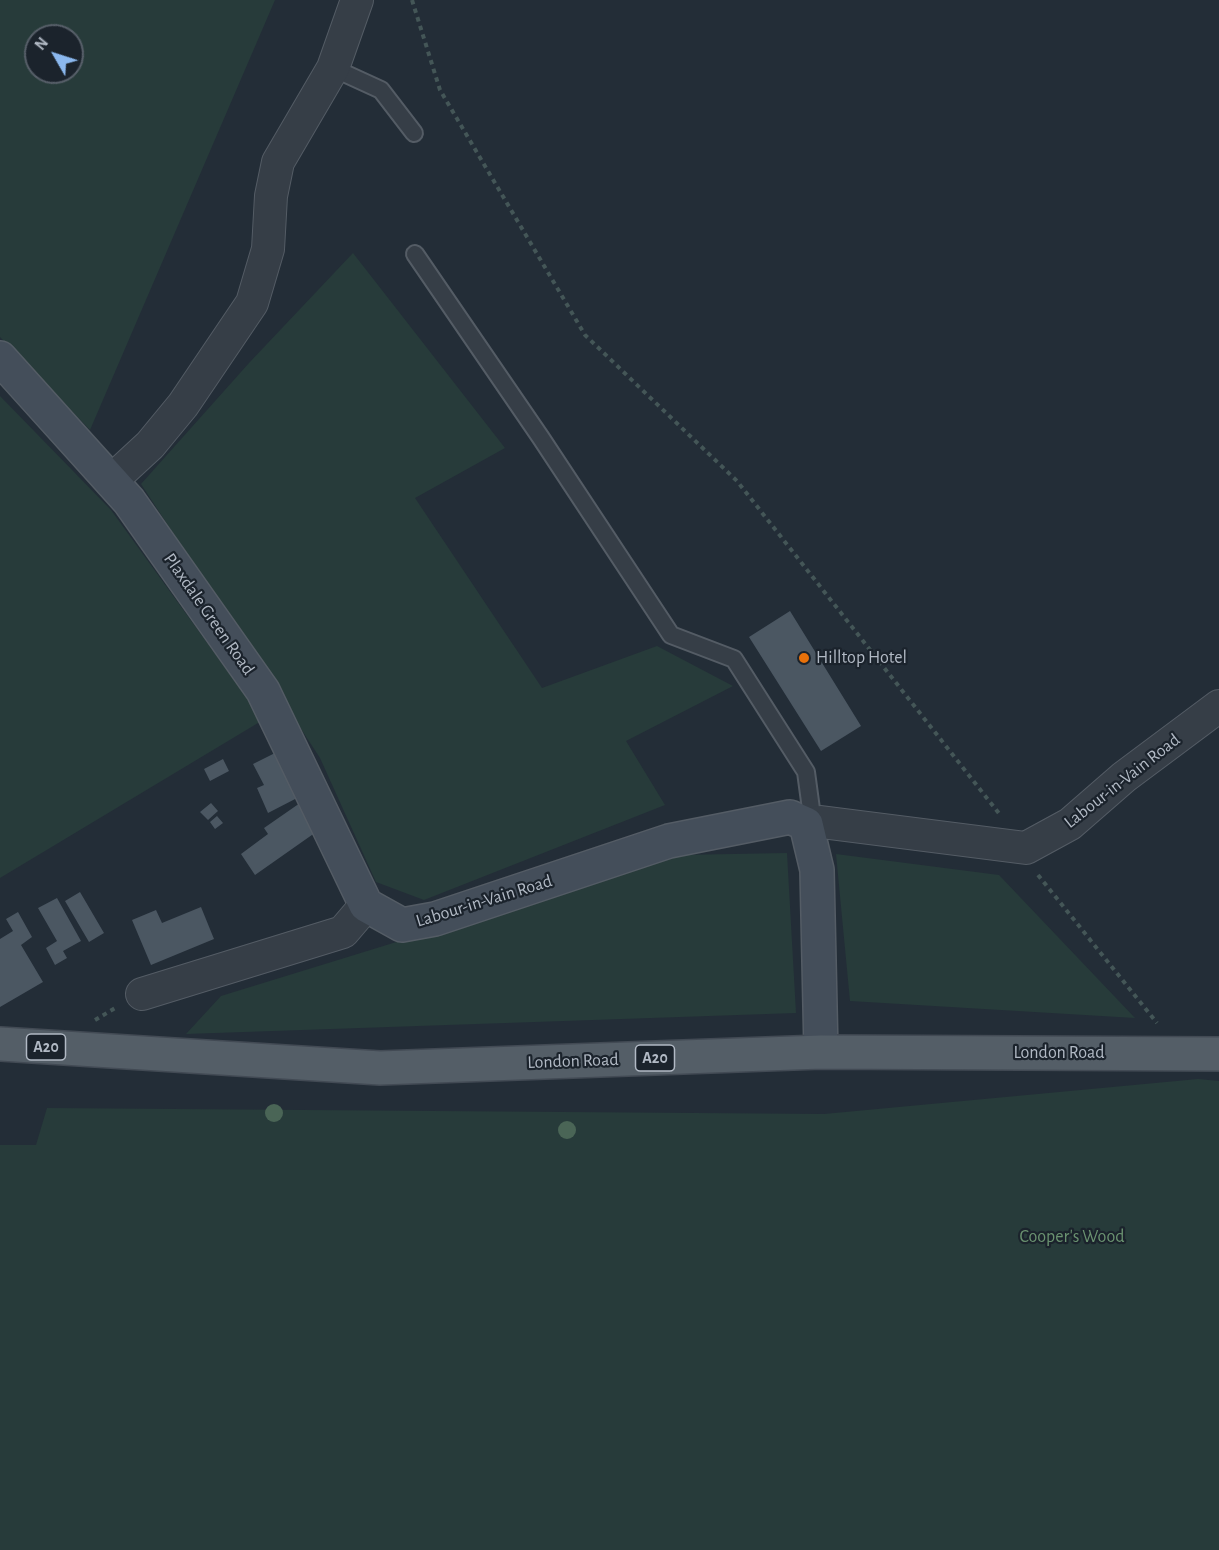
<!DOCTYPE html>
<style>
body{margin:0}
#map{position:relative;width:1219px;height:1550px;overflow:hidden;background:#232d37;font-family:"Alegreya Sans",sans-serif}
canvas{display:block}
.north{position:absolute;left:24px;top:24px;width:60px;height:60px;box-sizing:border-box;background:#1b232c;border:2px solid #575f69;border-radius:50%;rotate:309deg;font-size:16px;font-weight:700;line-height:24px;text-align:center;color:#b1b9c4}
.north::after{content:'';display:block;margin:auto;width:21px;height:27px;background:#8bb8ef;clip-path:polygon(50% 0,100% 100%,50% 72%,0 100%)}
</style>
<div id="map">
<canvas width="1219" height="1550"></canvas>
<div class="north">N</div>
</div>
<script>
const g = document.querySelector('canvas').getContext('2d');
g.lineJoin = 'round';
function paint(path, color) { g.fillStyle = color; g.fill(path, 'evenodd'); }
const shape = rows => new Path2D(rows.map(r => 'M' + r).join(''));
function strokePath(path, color, width, dash) { g.strokeStyle = color; g.lineWidth = width; g.lineCap = dash ? 'butt' : 'round'; g.setLineDash(dash || []); g.stroke(path); }
function drawText(font, color, halo, rows, align = 'center') {
  g.font = font + ' "Alegreya Sans",sans-serif'; g.lineWidth = 4.5; g.setLineDash([]); g.textBaseline = 'middle'; g.strokeStyle = halo; g.fillStyle = color; for (const [text, x, y, turn = 0] of rows) {
    g.save(); g.translate(x, y); g.rotate((+turn || 0) * Math.PI / 180); g.textAlign = isNaN(turn) ? turn : align; if (halo) g.strokeText(text, 0, 0); g.fillText(text, 0, 0); g.restore();
  }
}
const green = shape([
 [0,0,275,0,90,430,0,337],
 [36,36,72,36,72,72,36,72],
 [353,253,505,448,415,498,542,688,657,646,733,686,626,741,665,805,424,900,376,882,320,758,141,484,249,363],
 [0,396,111,510,263,720,0,878],
 [787,853,796,1013,186,1034,221,996,679,855],
 [836,854,999,875,1135,1018,850,1001],
 [1198,1079,1219,1081,1219,1550,0,1550,0,1145,36,1145,47,1108,824,1114]
]);
const building = shape([
 [790,611,861,726,821,751,749,637],
 [277,752,299,797,268,813,257,788,264,785,253,764],
 [223,759,229,771,210,781,204,769],
 [211,803,218,811,208,820,200,812],
 [300,803,319,830,255,875,241,854,268,834,264,828],
 [217,816,223,823,215,829,210,822],
 [80,892,104,933,89,942,65,901],
 [57,898,81,941,63,951,67,958,55,965,46,948,57,941,38,908],
 [201,907,214,939,151,965,132,920,156,910,162,923],
 [18,912,32,937,21,945,43,982,0,1007,0,939,13,931,6,919]
]);
const path = shape([
 [412,0,440,90,585,335,737,481,1001,816],
 [1038,875,1157,1023],
 [95,1020,117,1007]
]);
const lane = shape([
 [333,68,381,90,414,133],
 [415,254,541,438,671,635,734,659,806,772,811,809,806,824]
]);
const street = shape([
 [111,481,150,445,183,405,252,303,268,249,271,196,278,162,333,68,357,0],
 [806,824,821,822,1026,848,1070,824,1124,777,1219,706],
 [142,994,343,932,366,905]
]);
const secondary = shape([
 [0,358,129,501,263,691,366,905,402,925,435,919,669,841,790,817,806,824,817,870,821,1052]
]);
const primary = shape([
 [0,1044,380,1068,821,1052,1219,1054]
]);
const trees = [
 [274,1113],
 [567,1130]
];
const markers = [
 [804,658,6,"#e8710a"]
];
const shields = [
 [46,1047,39],
 [655,1058,39]
];
const shieldNames = [
 ["A20",46,1047],
 ["A20",655,1058]
];
const streetNames = [
 ["Plaxdale Green Road",209,614,55],
 ["Labour-in-Vain Road",1122,781,-38],
 ["Labour-in-Vain Road",484,901,-17],
 ["London Road",1059,1053],
 ["London Road",573,1061,-2]
];
const poiNames = [
 ["Hilltop Hotel",816,658]
];
const parkNames = [
 ["Cooper's Wood",1072,1237]
];
paint(green, '#273b3a');
paint(building, '#4b5762');
strokePath(lane, '#545c65', 20);
strokePath(street, '#545c65', 34);
strokePath(secondary, '#545c65', 36);
strokePath(primary, '#424a54', 36);
strokePath(path, '#445657', 4, [4.5, 4.5]);
strokePath(lane, '#363e47', 16);
strokePath(street, '#363e47', 32);
strokePath(secondary, '#444e5a', 33);
strokePath(primary, '#545e67', 33);
g.fillStyle = '#4a6556';
for (const [x, y] of trees) { g.beginPath(); g.arc(x, y, 9, 0, 2 * Math.PI); g.fill(); }
for (const [x, y, r, color] of markers) { const dot = new Path2D(); dot.arc(x, y, r, 0, 2 * Math.PI); g.fillStyle = color; g.fill(dot); strokePath(dot, '#1b232c', 2); }
for (const [x, y, w] of shields) { const box = new Path2D(); box.roundRect(x - w / 2, y - 13, w, 26, 4.5); g.fillStyle = '#1b232c'; g.fill(box); strokePath(box, '#b1b9c4', 1.5); }
drawText('bold 16px', '#b1b9c4', null, shieldNames);
drawText('18px', '#b1b9c4', '#1b232c', streetNames);
drawText('18px', '#b1b9c4', '#1b232c', poiNames, 'left');
drawText('18px', '#6a9270', '#1b232c', parkNames);
</script>
